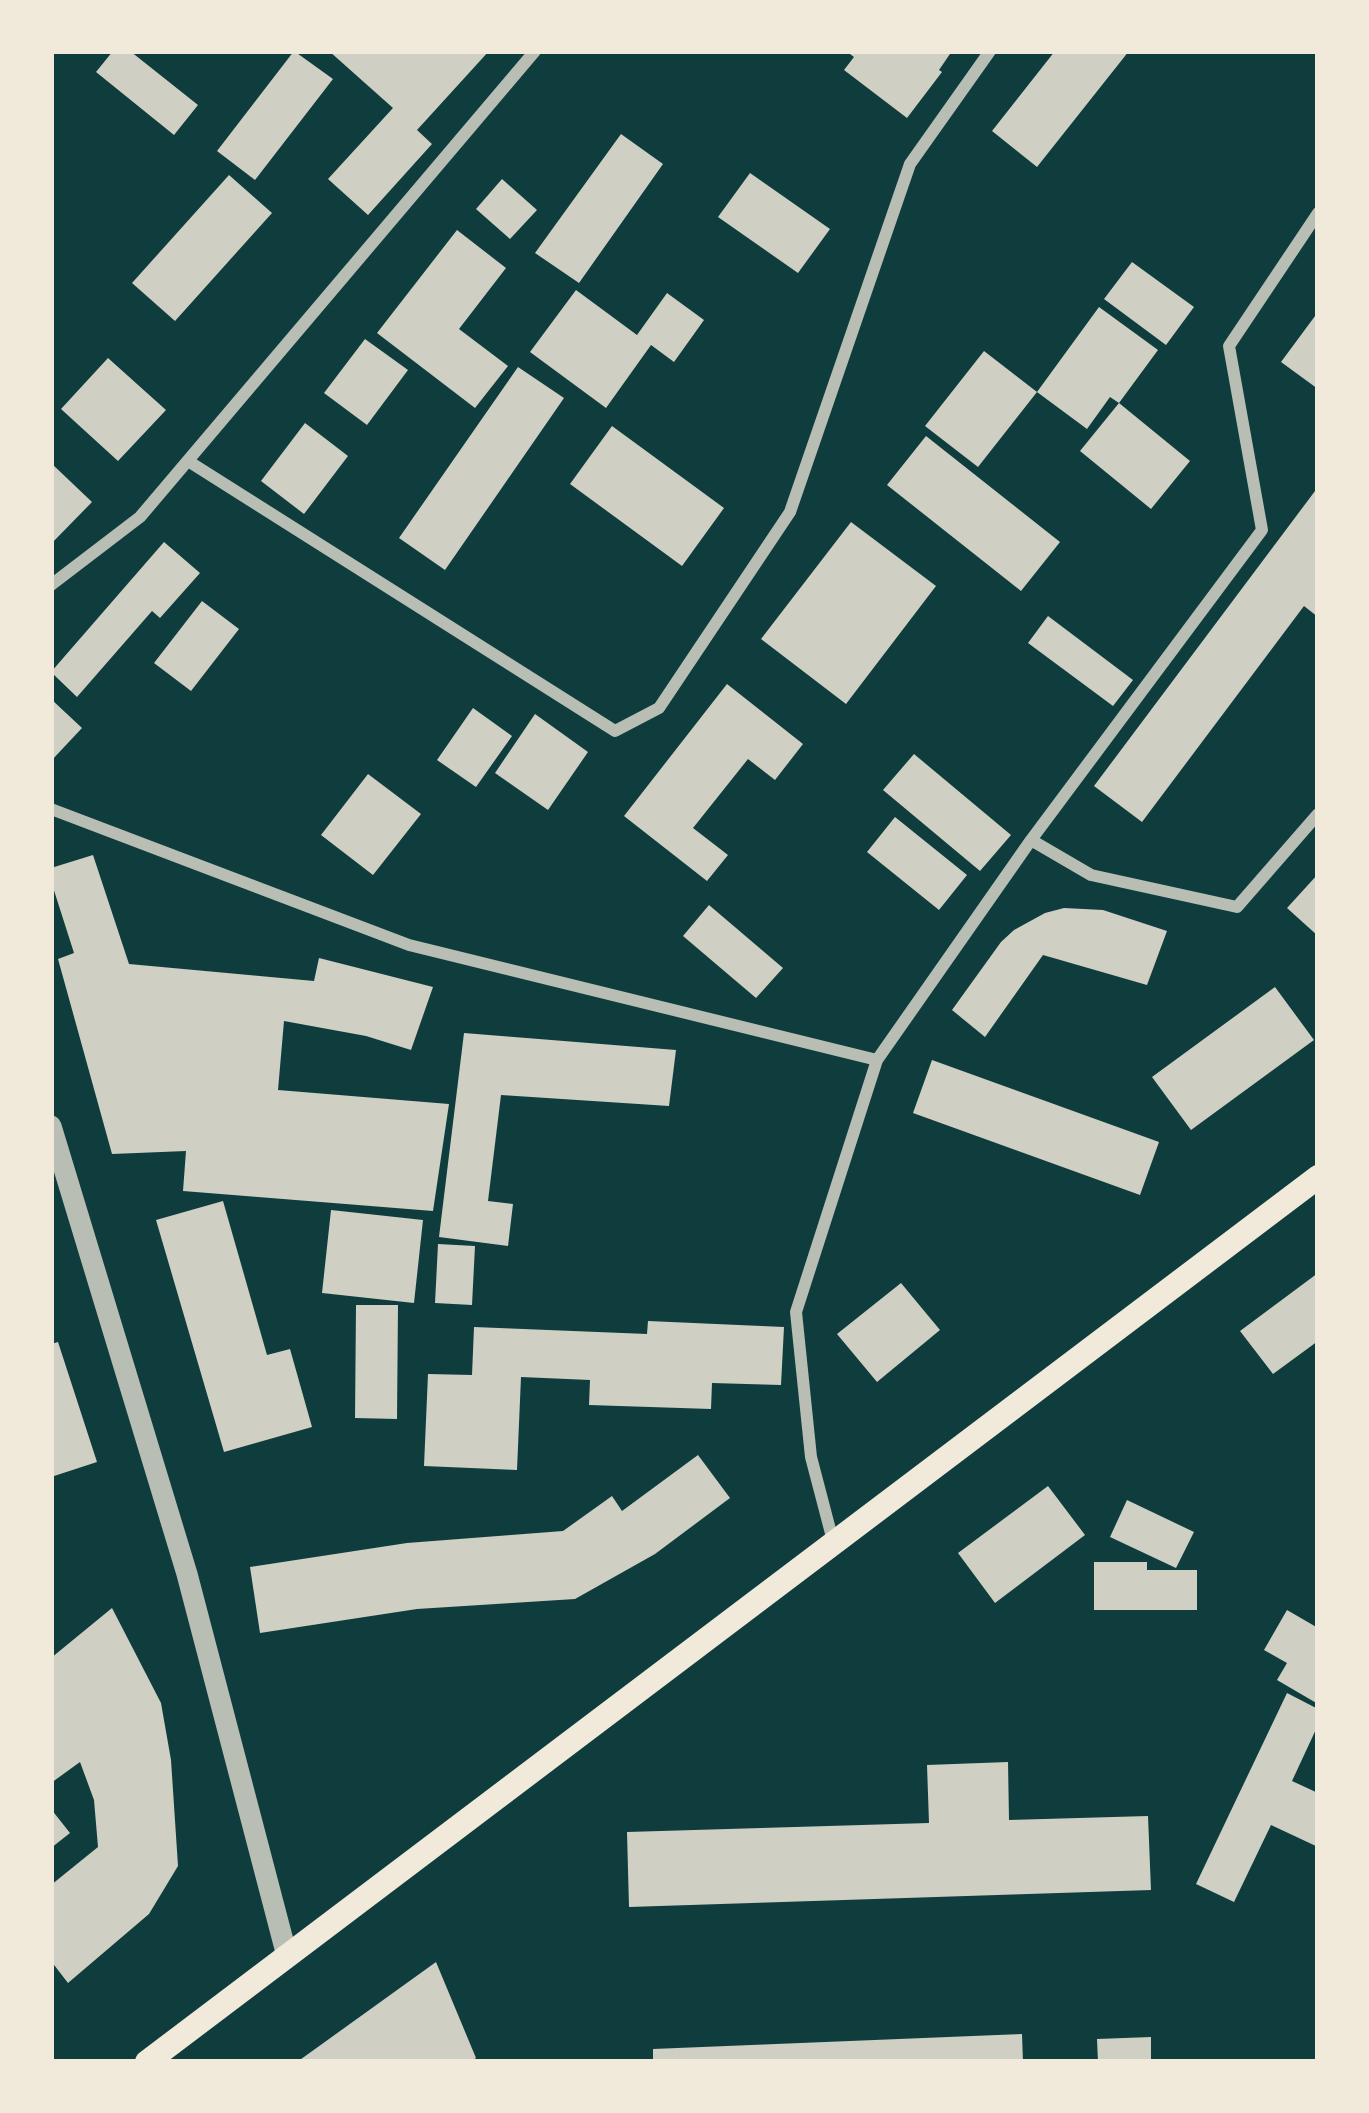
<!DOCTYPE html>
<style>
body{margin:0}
#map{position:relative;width:1369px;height:2113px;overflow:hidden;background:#0f3d3e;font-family:"Varela Round",sans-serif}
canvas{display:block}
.frame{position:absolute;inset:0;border:54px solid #f1e9da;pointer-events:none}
</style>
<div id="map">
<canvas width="1369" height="2113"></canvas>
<div class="frame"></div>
</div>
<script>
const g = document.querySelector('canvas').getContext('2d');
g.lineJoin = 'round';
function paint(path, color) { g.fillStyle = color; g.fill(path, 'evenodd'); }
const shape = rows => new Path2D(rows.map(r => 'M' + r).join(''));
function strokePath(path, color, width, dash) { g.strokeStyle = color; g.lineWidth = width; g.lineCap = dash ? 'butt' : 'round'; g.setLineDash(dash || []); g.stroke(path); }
const building = shape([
 [113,51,130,51,198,105,174,135,96,72],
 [294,51,333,79,255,180,217,151],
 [329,51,489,51,417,130,432,144,368,215,328,179,393,108],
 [846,51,952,51,939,70,942,72,907,118,844,70,854,57],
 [1055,51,1129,51,1037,167,992,131],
 [621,134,663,164,579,283,535,253],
 [750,173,830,229,798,273,718,217],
 [229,175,272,213,175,321,132,283],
 [502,179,537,210,510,239,476,209],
 [457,230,506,268,459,329,508,366,475,408,377,333],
 [1132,262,1194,307,1166,345,1104,299],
 [576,290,637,335,667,293,704,320,674,362,651,345,606,408,530,352],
 [1099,307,1158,350,1119,403,1190,461,1151,509,1080,451,1119,403,1110,397,1087,429,1037,392],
 [1318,312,1318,389,1281,362],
 [365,339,408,370,367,425,324,393],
 [984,351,1037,392,978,467,925,426],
 [108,358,166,410,118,461,61,409],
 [518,367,564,398,445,570,399,538],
 [305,423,348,456,304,514,261,481],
 [612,426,724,508,682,566,570,484],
 [926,436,1060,542,1021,591,887,485],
 [51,463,92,502,51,544],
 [1318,487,1318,617,1304,606,1142,822,1094,786],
 [851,522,936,586,846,704,761,639],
 [164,542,200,573,160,618,152,611,77,697,51,672],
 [202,601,239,629,191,691,154,663],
 [1048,616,1133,680,1113,706,1028,643],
 [727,684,803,744,775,780,748,759,693,828,728,855,707,881,624,816],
 [51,699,82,728,51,761],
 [473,708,512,736,476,787,437,760],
 [535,714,588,752,548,810,495,773],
 [914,754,1011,835,980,871,883,790],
 [368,774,421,814,373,875,321,835],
 [895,817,967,875,939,910,867,852],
 [93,855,129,964,314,981,319,958,433,987,411,1050,366,1036,284,1021,278,1090,449,1104,433,1211,183,1191,186,1151,112,1154,58,959,74,953,51,881,51,868],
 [1318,874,1318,936,1287,908],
 [709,905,783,968,756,998,683,936],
 [1064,908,1103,910,1167,931,1147,985,1043,955,985,1037,952,1010,1001,942,1014,930,1045,913],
 [1275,987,1314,1040,1191,1130,1152,1077],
 [464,1033,676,1050,669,1106,501,1095,488,1201,513,1204,508,1246,439,1237],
 [932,1060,1159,1142,1140,1195,913,1113],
 [223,1201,267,1355,290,1349,312,1427,224,1452,156,1220],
 [331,1210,423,1220,414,1303,322,1293],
 [438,1244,475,1246,472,1305,435,1303],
 [1318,1273,1318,1341,1273,1374,1240,1331],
 [901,1283,940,1330,877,1382,837,1334],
 [356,1305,398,1305,397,1419,355,1418],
 [648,1321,784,1327,781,1385,712,1383,711,1409,589,1405,590,1380,521,1377,517,1470,424,1466,428,1374,472,1375,474,1327,647,1334],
 [58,1342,97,1462,51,1477,51,1344],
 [698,1455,730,1498,655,1554,575,1599,417,1609,260,1633,250,1567,407,1543,563,1531,612,1496,622,1511],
 [1048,1486,1085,1535,995,1603,958,1553],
 [1127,1500,1194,1532,1176,1568,1110,1537],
 [1094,1562,1147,1562,1147,1570,1197,1570,1197,1610,1094,1610],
 [112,1608,161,1703,171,1760,178,1866,149,1914,68,1983,51,1961,51,1885,98,1847,94,1800,80,1762,51,1783,51,1658],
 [1287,1610,1318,1628,1318,1704,1277,1680,1287,1663,1264,1650],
 [1287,1693,1318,1709,1318,1725,1292,1781,1318,1793,1318,1847,1271,1825,1234,1902,1196,1884],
 [1008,1762,1009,1820,1148,1816,1151,1890,629,1907,627,1832,929,1823,927,1765],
 [51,1809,70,1833,51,1848],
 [436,1962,476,2058,470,2062,297,2062],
 [1022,2034,1023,2062,653,2062,653,2049],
 [1151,2037,1151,2062,1098,2062,1097,2039]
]);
const minor = shape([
 [188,461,615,731,659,708,790,512,910,164,990,51],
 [51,585,140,517,535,51],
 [51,809,409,945,877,1060],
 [1031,840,1091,875,1237,907,1318,814],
 [833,1541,811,1457,796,1312,877,1060,1031,840,1262,530,1229,346,1318,213]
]);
const tertiary = shape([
 [51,1126,187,1574,287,1956]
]);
const secondary = shape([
 [147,2062,1318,1177]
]);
paint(building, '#cfcfc3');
strokePath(minor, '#b8beb3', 12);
strokePath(tertiary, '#b8beb3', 21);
strokePath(secondary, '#f1e9da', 24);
</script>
